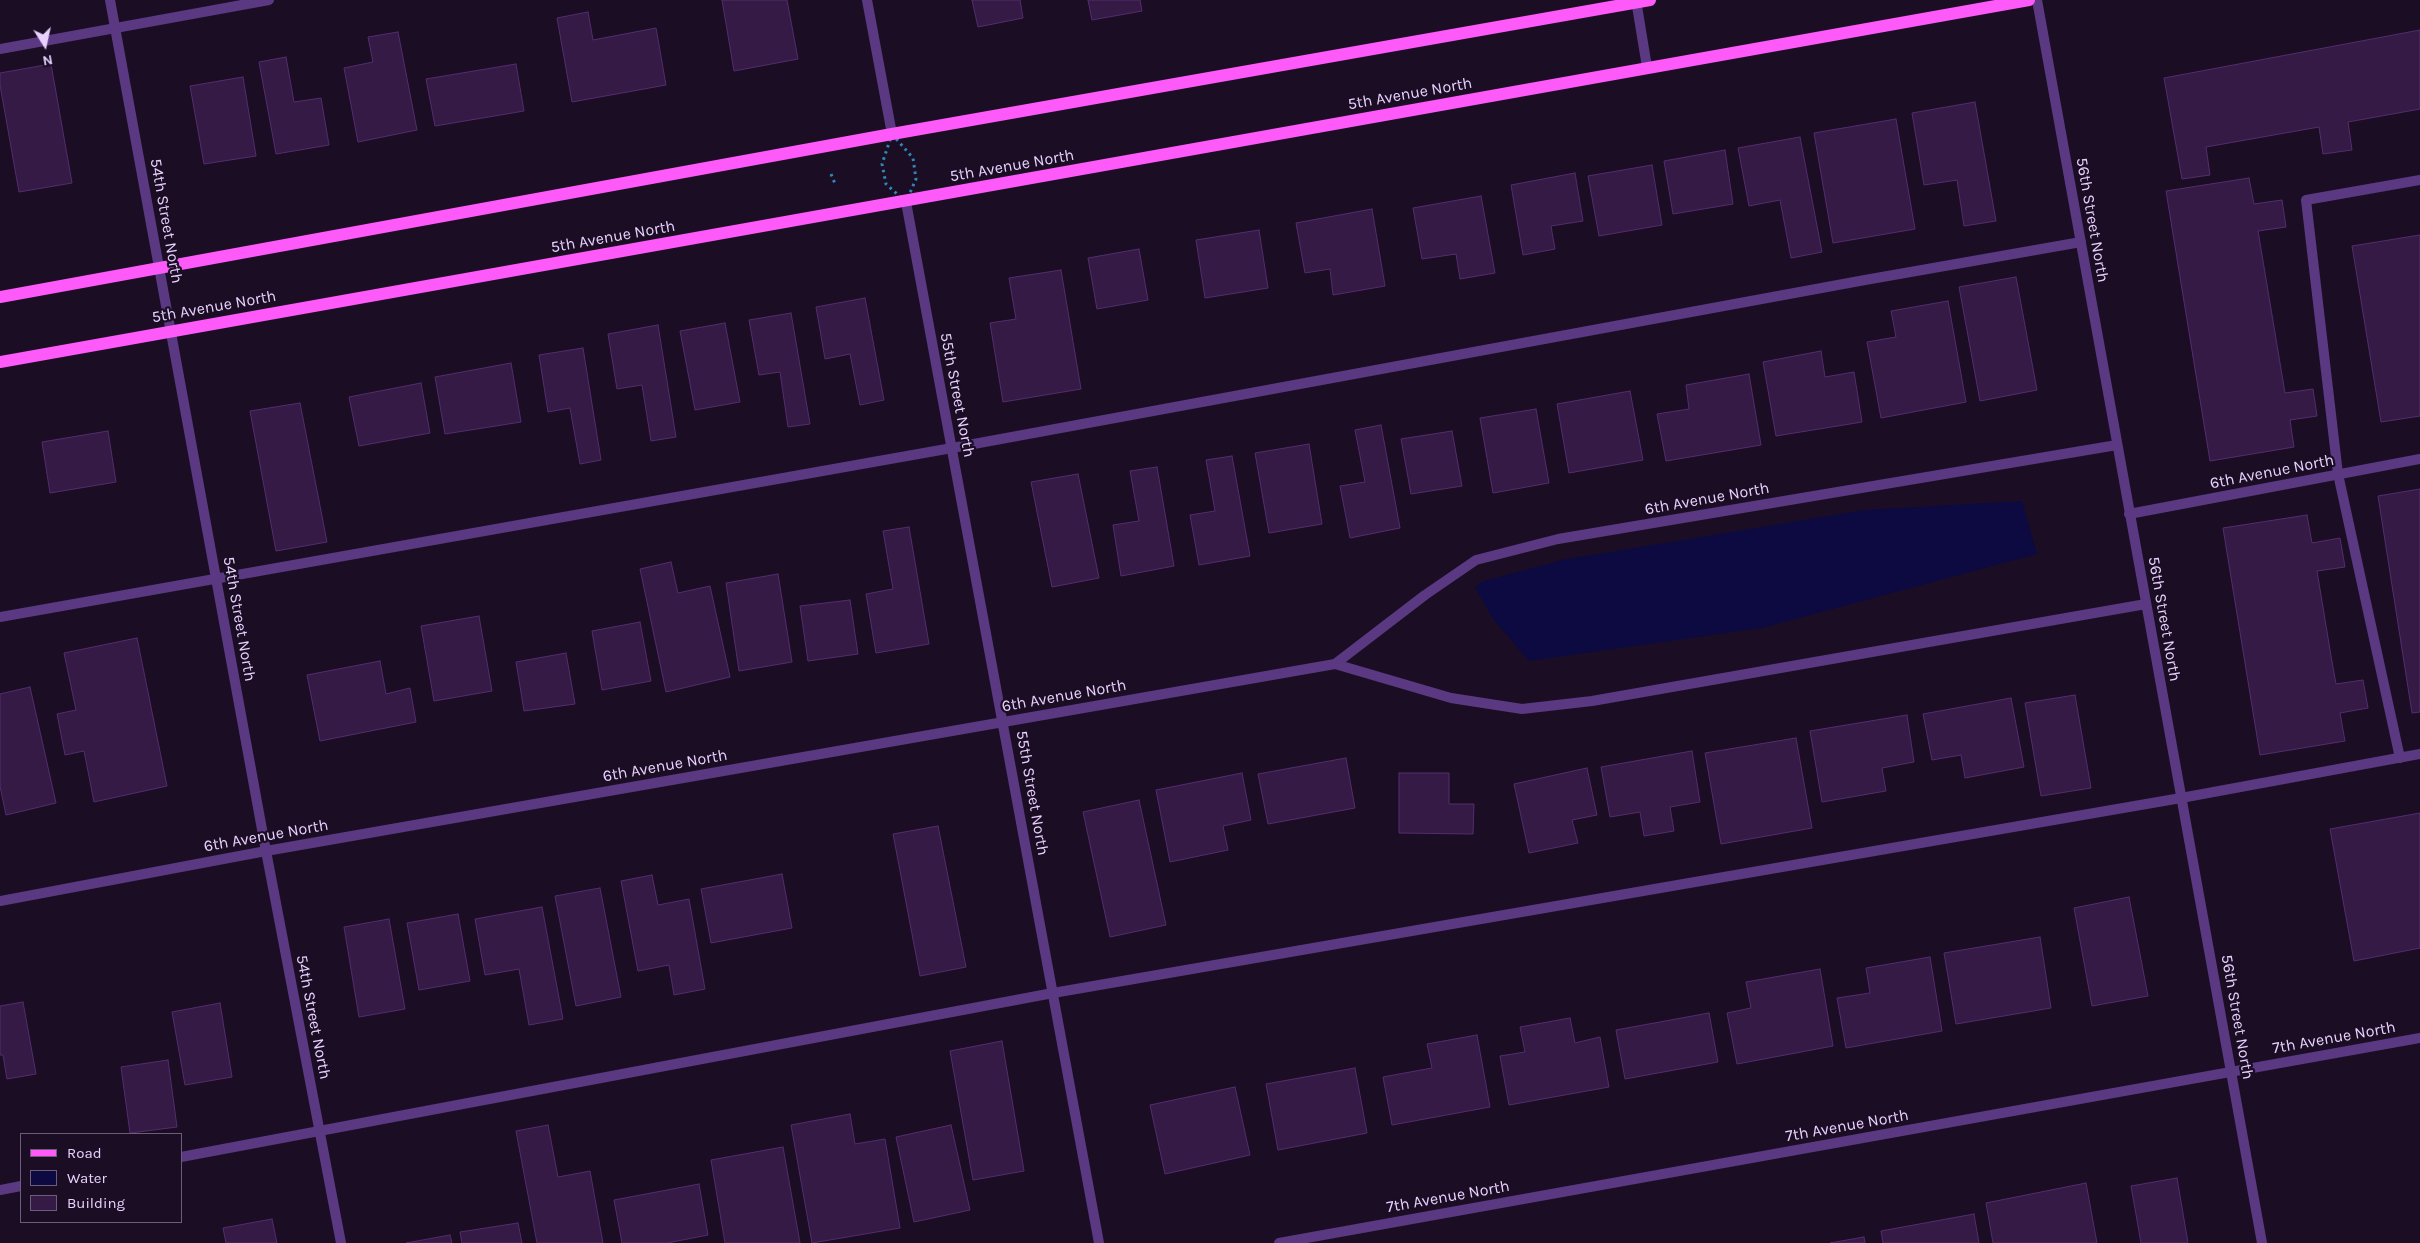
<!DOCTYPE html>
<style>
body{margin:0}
#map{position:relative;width:2420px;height:1243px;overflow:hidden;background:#1b0e24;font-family:Karla,sans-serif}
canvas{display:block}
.legend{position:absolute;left:20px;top:1133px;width:162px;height:90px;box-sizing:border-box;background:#1b0e24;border:1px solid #6d5c7c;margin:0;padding:6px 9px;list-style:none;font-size:15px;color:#e9d1ff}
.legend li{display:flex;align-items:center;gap:10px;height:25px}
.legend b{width:25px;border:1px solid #6d5c7c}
.north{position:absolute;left:20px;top:20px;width:50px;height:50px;-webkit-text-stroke:4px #1b0e24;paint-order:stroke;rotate:170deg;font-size:14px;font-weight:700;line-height:20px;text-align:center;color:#e9d1ff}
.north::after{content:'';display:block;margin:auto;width:18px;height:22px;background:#e9d1ff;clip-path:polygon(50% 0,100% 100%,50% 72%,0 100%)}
</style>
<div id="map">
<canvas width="2420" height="1243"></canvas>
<ul class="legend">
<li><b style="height:6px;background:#fe59f9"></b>Road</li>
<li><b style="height:14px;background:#0c0a41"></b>Water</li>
<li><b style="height:14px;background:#341a44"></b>Building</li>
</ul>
<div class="north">N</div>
</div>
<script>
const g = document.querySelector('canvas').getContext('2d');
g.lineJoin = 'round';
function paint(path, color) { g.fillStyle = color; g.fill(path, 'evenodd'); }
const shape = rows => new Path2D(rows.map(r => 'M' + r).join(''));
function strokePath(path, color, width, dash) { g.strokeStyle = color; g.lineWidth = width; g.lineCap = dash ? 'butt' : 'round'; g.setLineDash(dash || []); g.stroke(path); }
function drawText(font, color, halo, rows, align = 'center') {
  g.font = font + ' Karla,sans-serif'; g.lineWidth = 4.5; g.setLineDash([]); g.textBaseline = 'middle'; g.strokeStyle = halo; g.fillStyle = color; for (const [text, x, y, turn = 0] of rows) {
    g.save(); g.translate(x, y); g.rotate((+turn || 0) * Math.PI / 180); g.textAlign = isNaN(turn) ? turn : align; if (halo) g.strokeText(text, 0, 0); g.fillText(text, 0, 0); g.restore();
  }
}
const water = shape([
 [2022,501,2037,554,1762,628,1529,661,1493,619,1475,587,1484,581,1562,560,1864,510]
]);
const building = shape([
 [722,0,787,0,798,59,734,71,722,0],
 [972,0,1020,0,1023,18,978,27,972,0],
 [1088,0,1140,0,1142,11,1092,20,1088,0],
 [588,12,593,40,656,28,666,85,572,102,557,18,588,12],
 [2420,30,2420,109,2348,122,2352,150,2323,154,2319,127,2206,147,2210,175,2182,179,2164,78,2420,30],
 [398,32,417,130,358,142,344,68,373,62,368,37,398,32],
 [286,57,294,102,321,98,329,145,276,154,259,62,286,57],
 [51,64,72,183,19,192,0,85,0,73,51,64],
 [516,64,524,111,435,126,426,79,516,64],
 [243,77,256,156,204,164,190,86,243,77],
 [1975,102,1996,221,1964,226,1957,180,1924,185,1912,113,1975,102],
 [1896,119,1915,229,1833,243,1814,133,1896,119],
 [1800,137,1822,252,1791,258,1780,200,1749,206,1738,148,1800,137],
 [1725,150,1733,204,1673,214,1664,161,1725,150],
 [1652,165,1662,225,1599,236,1588,176,1652,165],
 [1575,173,1583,221,1551,226,1555,249,1523,255,1511,185,1575,173],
 [2249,178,2254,204,2282,200,2286,227,2258,231,2285,393,2313,389,2317,416,2290,420,2294,447,2210,461,2166,191,2249,178],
 [1481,196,1495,273,1460,279,1456,254,1422,259,1413,208,1481,196],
 [1372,209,1385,286,1333,295,1330,269,1305,273,1296,223,1372,209],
 [1259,230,1268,288,1205,298,1196,240,1259,230],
 [2420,235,2420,416,2381,422,2352,246,2420,235],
 [1139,249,1148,300,1097,309,1088,258,1139,249],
 [1061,270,1081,389,1003,402,990,323,1016,319,1009,278,1061,270],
 [2016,277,2037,390,1980,401,1959,287,2016,277],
 [865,298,884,400,860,405,850,354,825,359,816,307,865,298],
 [1948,301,1966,402,1881,418,1867,342,1896,337,1891,311,1948,301],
 [791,313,810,424,788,427,780,372,759,375,749,320,791,313],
 [725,323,740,402,695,410,680,331,725,323],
 [658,325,676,437,651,441,642,385,617,389,608,334,658,325],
 [583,348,601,460,580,464,570,408,548,412,539,355,583,348],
 [1821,351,1825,377,1854,372,1862,422,1776,436,1763,362,1821,351],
 [511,363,521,422,445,434,435,377,511,363],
 [1749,374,1761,445,1666,461,1657,414,1689,409,1686,385,1749,374],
 [421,383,430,433,359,446,349,397,421,383],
 [1630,391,1643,460,1569,473,1557,404,1630,391],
 [300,403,327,542,276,551,250,411,300,403],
 [1536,409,1549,483,1493,493,1480,418,1536,409],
 [1381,425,1400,528,1350,538,1340,486,1365,482,1355,430,1381,425],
 [108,431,116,482,50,493,42,442,108,431],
 [1452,431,1462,486,1411,494,1401,439,1452,431],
 [1309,444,1322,524,1269,533,1255,453,1309,444],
 [1232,456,1250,556,1199,565,1190,515,1215,511,1206,460,1232,456],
 [1157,467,1174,566,1121,576,1113,525,1139,521,1130,471,1157,467],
 [1078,474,1099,578,1052,587,1031,482,1078,474],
 [2420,489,2420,712,2412,713,2378,496,2420,489],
 [2307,515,2312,543,2340,538,2345,567,2317,571,2331,656,2336,684,2363,680,2368,708,2340,713,2345,741,2260,755,2223,528,2307,515],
 [909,527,929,644,876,653,866,594,893,589,883,531,909,527],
 [671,562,678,593,710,586,730,677,666,692,640,569,671,562],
 [778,574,792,662,739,671,726,583,778,574],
 [850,600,858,654,808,661,800,606,850,600],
 [479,616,492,691,434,701,421,626,479,616],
 [640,622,651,681,602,690,592,631,640,622],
 [137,638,167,786,94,802,84,751,65,755,57,714,76,710,64,653,137,638],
 [566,653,575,704,524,711,516,662,566,653],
 [380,661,386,694,410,688,416,722,320,741,307,675,380,661],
 [30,687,56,803,6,815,0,786,0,694,30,687],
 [2075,695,2091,788,2041,796,2025,703,2075,695],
 [2011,698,2024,767,1965,778,1961,755,1932,760,1923,714,2011,698],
 [1907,715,1914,762,1882,768,1886,791,1822,802,1810,731,1907,715],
 [1796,738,1812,828,1721,844,1705,753,1796,738],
 [1692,751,1700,802,1670,807,1674,831,1644,836,1640,812,1610,817,1601,767,1692,751],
 [1346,758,1355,808,1268,824,1258,774,1346,758],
 [1587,768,1597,815,1572,820,1578,843,1529,853,1514,784,1587,768],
 [1242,773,1251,820,1223,826,1228,850,1170,862,1156,790,1242,773],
 [1399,773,1449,773,1449,804,1474,804,1473,834,1399,833,1399,773],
 [1139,800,1166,925,1110,937,1083,812,1139,800],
 [2420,813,2420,948,2354,961,2330,829,2420,813],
 [938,826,966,967,920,976,893,834,938,826],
 [782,874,792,928,711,943,701,889,782,874],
 [652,875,658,905,689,899,705,989,674,995,669,965,638,971,621,881,652,875],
 [600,888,621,997,576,1006,555,896,600,888],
 [2129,897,2148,996,2092,1006,2074,908,2129,897],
 [542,907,563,1019,529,1025,519,969,485,975,475,919,542,907],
 [458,914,470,981,419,990,407,923,458,914],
 [389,919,405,1009,359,1017,344,927,389,919],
 [2040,937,2051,1008,1956,1024,1944,953,2040,937],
 [1930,957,1942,1031,1846,1048,1837,998,1870,993,1866,968,1930,957],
 [1820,969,1833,1046,1737,1064,1727,1013,1751,1008,1746,982,1820,969],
 [23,1002,36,1074,7,1079,3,1055,0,1055,0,1006,23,1002],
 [220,1003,232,1077,185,1085,172,1012,220,1003],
 [1709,1013,1718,1062,1625,1079,1616,1030,1709,1013],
 [1570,1018,1575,1043,1600,1037,1609,1087,1509,1105,1500,1056,1525,1052,1520,1027,1570,1018],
 [1477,1035,1490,1107,1392,1125,1383,1077,1432,1068,1427,1044,1477,1035],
 [1002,1041,1024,1171,973,1180,950,1051,1002,1041],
 [168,1060,177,1127,130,1133,121,1067,168,1060],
 [1355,1068,1367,1133,1278,1150,1266,1084,1355,1068],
 [1235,1087,1250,1155,1165,1174,1150,1105,1235,1087],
 [850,1114,855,1144,885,1139,900,1228,812,1243,791,1125,850,1114],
 [548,1125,558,1177,590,1171,603,1243,537,1243,516,1131,548,1125],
 [951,1125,970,1210,914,1222,896,1137,951,1125],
 [783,1147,800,1243,725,1243,711,1160,783,1147],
 [2177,1178,2188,1243,2141,1243,2131,1186,2177,1178],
 [2086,1183,2097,1243,1993,1243,1986,1203,2086,1183],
 [699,1184,708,1235,667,1243,622,1243,614,1200,699,1184],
 [1974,1214,1979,1243,1883,1243,1881,1231,1974,1214],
 [272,1219,277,1243,226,1243,223,1228,272,1219],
 [518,1223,522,1243,462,1243,460,1232,518,1223],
 [450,1235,452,1243,406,1243,450,1235],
 [1864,1237,1865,1243,1830,1243,1864,1237]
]);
const path = shape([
 [892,134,913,158,916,179,906,202,886,184,882,164,892,134],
 [831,174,836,186]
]);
const lane = shape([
 [0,49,269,0],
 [0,617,952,448,1865,280,2081,242],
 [2400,758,2338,474,2306,200,2420,180],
 [181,1157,1053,993,2181,798,2420,754],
 [0,1190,21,1186]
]);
const street = shape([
 [110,0,266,851,341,1243],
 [867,0,892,134],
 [1636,0,1647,67],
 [2037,0,2262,1243],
 [906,202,1099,1243],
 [2129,514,2420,459],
 [1335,664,1425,595,1476,560,1558,539,2117,445],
 [0,901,266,851,1335,664,1451,698,1522,709,1592,701,2146,604],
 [1279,1243,2420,1038]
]);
const primary = shape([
 [0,297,892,134,1650,0],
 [0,362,2029,0]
]);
const streetNames = [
 ["5th Avenue North",1410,94,-10],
 ["5th Avenue North",1012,166,-10],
 ["56th Street North",2092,220,80],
 ["54th Street North",166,221,80],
 ["5th Avenue North",613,237,-10],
 ["5th Avenue North",214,307,-10],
 ["55th Street North",957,395,79],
 ["6th Avenue North",2272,472,-11],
 ["6th Avenue North",1707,499,-10],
 ["54th Street North",239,619,80],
 ["56th Street North",2164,619,80],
 ["6th Avenue North",1064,696,-10],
 ["6th Avenue North",665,766,-10],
 ["55th Street North",1032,793,80],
 ["6th Avenue North",266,836,-10],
 ["54th Street North",313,1017,79],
 ["56th Street North",2237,1017,80],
 ["7th Avenue North",2334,1038,-10],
 ["7th Avenue North",1847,1126,-10],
 ["7th Avenue North",1448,1197,-10]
];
paint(water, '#0c0a41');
paint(building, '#341a44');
strokePath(building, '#552c70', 1);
strokePath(path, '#2f87b5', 3, [2.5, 4]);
strokePath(lane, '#5a3982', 10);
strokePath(street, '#5a3982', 10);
strokePath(primary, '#fe59f9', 12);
drawText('16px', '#e9d1ff', '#1b0e24', streetNames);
</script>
